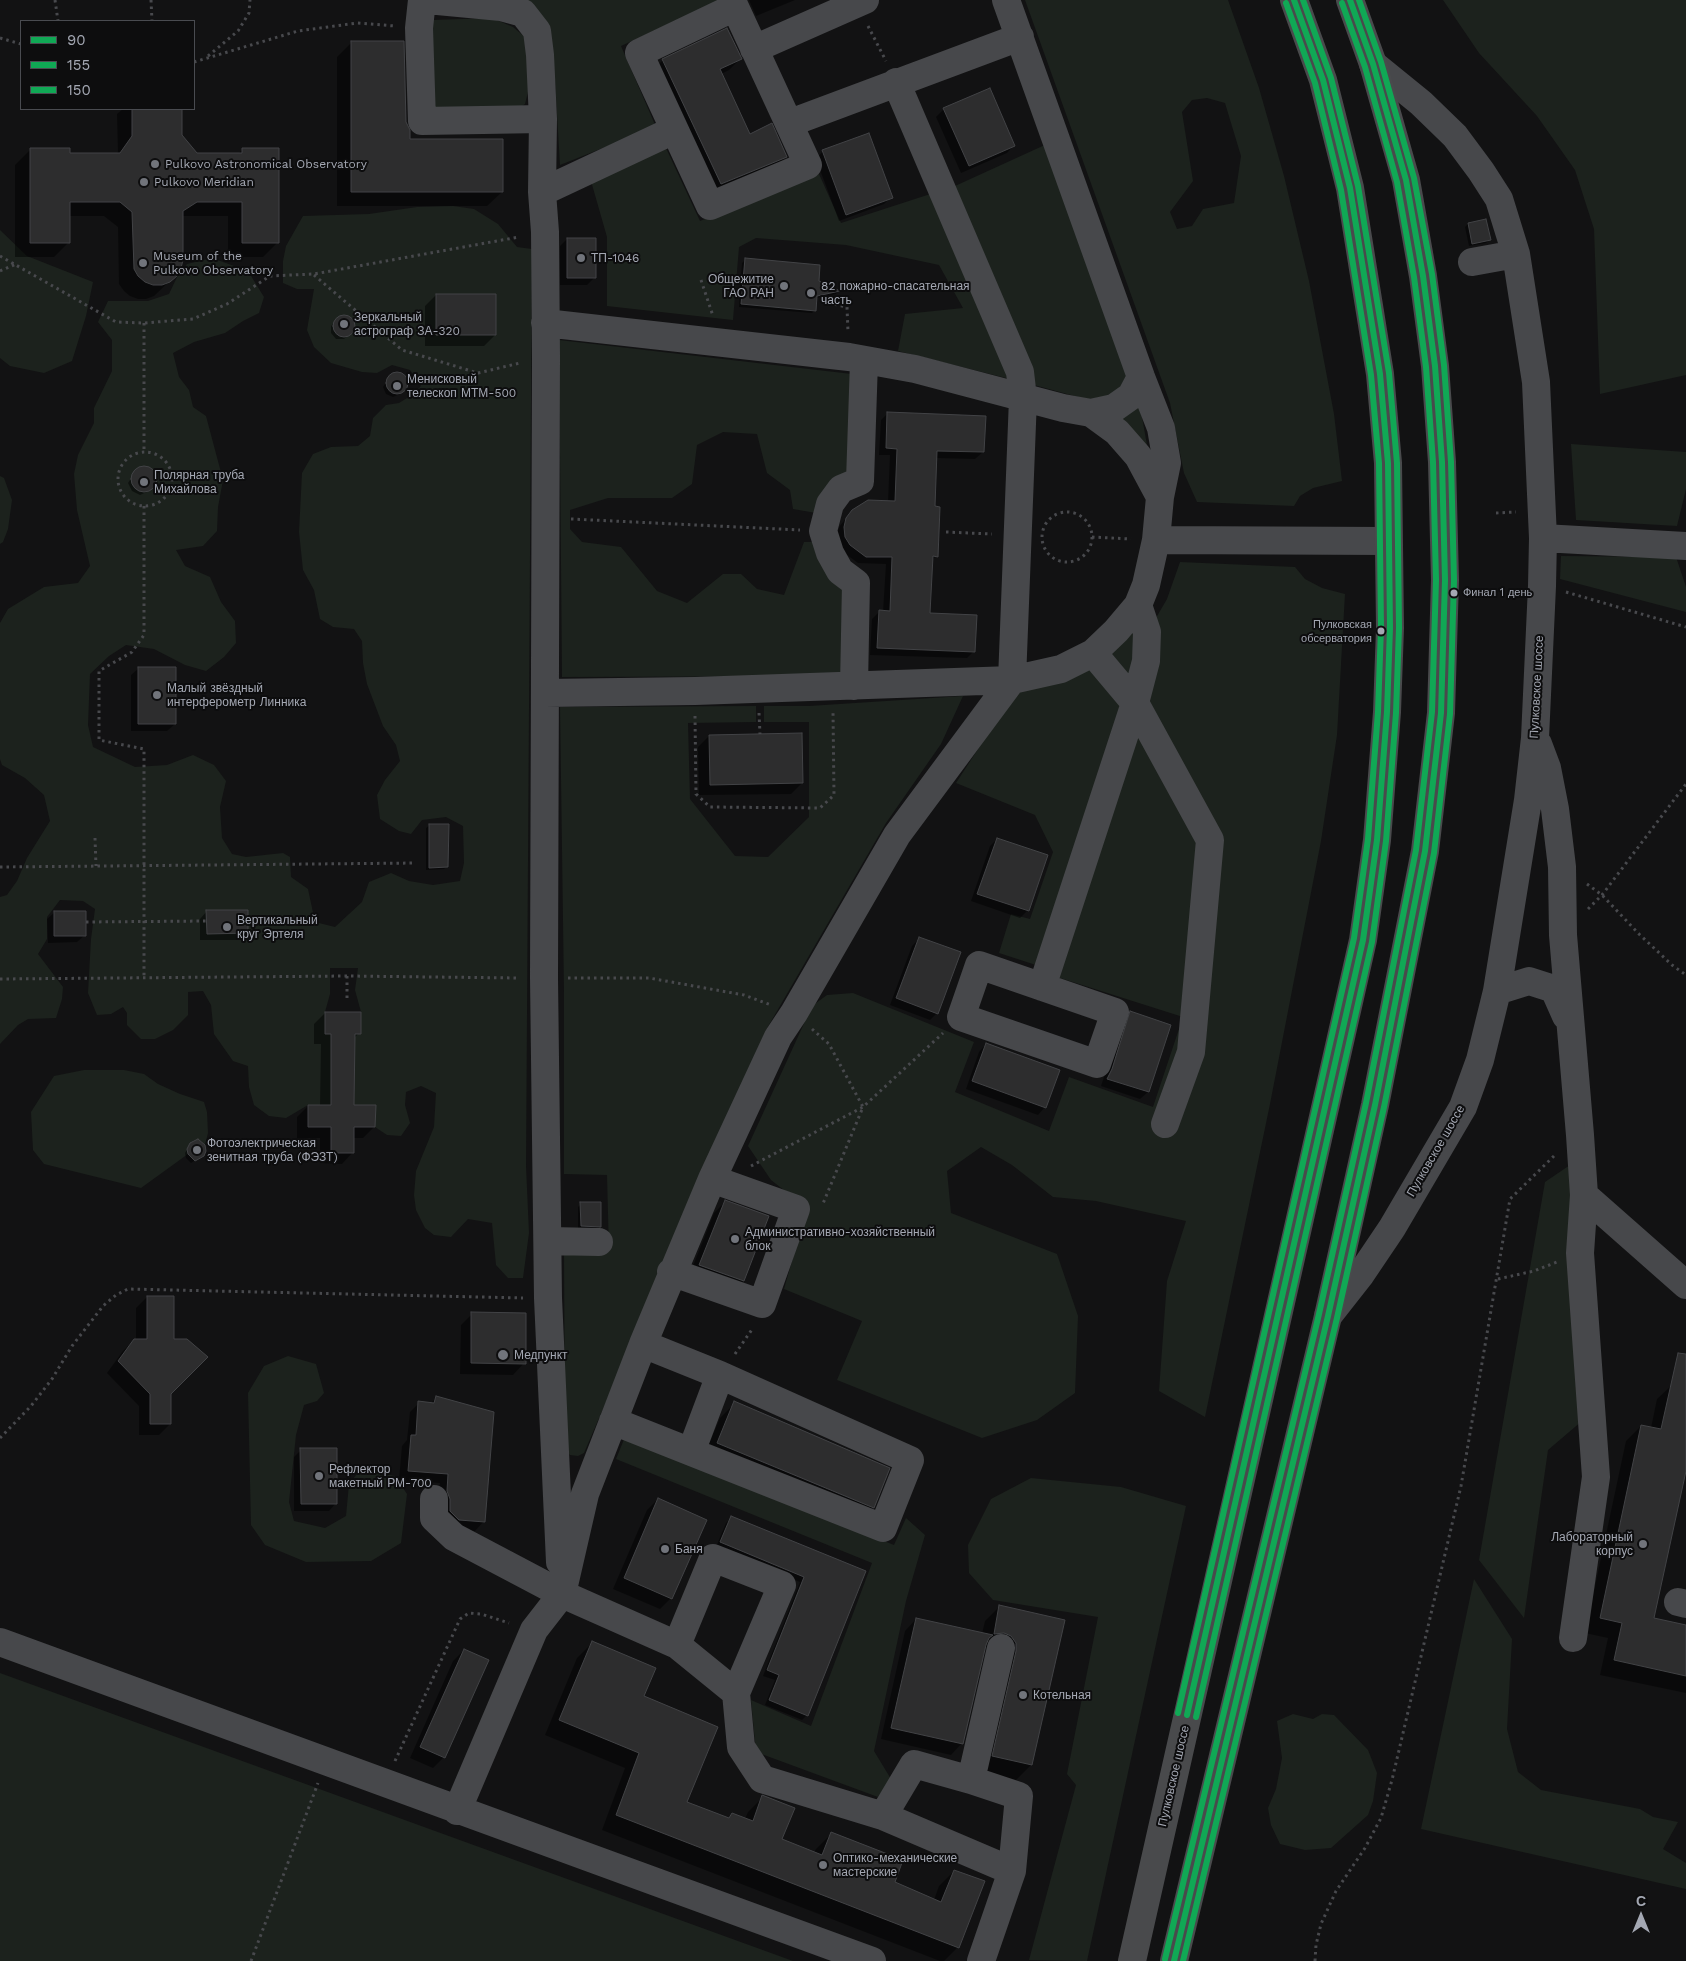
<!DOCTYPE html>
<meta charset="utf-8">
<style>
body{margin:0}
#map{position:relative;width:1686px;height:1961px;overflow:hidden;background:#121213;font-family:"Work Sans",sans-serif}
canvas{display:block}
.legend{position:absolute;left:20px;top:20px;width:175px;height:90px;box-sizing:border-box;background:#0d0d0e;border:1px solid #494b50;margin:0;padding:6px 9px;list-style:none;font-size:15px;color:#a4a8b3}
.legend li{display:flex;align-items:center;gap:10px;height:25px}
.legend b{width:25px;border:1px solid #494b50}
.north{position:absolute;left:1616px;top:1891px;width:50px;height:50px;-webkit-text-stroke:4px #0d0d0e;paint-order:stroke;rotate:0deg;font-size:14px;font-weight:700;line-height:20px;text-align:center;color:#a4a8b3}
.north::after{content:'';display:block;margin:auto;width:18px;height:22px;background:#a4a8b3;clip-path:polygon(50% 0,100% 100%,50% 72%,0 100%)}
</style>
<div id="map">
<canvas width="1686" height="1961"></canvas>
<ul class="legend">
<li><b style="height:6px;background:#10a855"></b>90</li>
<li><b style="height:6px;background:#10a855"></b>155</li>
<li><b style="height:6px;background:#10a855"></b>150</li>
</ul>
<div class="north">С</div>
</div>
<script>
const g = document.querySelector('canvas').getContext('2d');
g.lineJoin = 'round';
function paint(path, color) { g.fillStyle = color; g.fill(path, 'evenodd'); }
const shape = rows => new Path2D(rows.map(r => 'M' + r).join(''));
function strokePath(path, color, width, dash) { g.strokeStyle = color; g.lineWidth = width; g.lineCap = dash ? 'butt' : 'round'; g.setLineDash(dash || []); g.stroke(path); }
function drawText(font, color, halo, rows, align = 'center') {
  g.font = font + ' "Work Sans",sans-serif'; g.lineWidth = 4; g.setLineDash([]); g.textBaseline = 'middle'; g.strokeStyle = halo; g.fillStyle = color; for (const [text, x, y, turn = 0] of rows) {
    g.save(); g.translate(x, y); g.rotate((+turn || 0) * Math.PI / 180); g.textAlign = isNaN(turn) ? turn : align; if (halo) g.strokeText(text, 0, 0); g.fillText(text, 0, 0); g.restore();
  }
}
const green = shape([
 [526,0,721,0,621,46,656,127,560,165,555,80],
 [1025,0,1228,0,1259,88,1284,176,1309,281,1334,414,1342,481,1313,488,1300,496,1294,506,1197,502,1184,473,1170,403],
 [1207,98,1225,103,1241,156,1234,203,1203,209,1192,226,1177,229,1170,212,1193,181,1182,112,1192,100],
 [1443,0,1686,0,1686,375,1600,394,1594,229,1575,170,1537,116,1479,53],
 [492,18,513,27,526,38,529,88,525,104,513,113,432,111,433,20],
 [1047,144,1140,406,1149,456,1104,404,1034,385,898,351,905,314,963,308,939,265,846,245,756,238,739,247,733,320,607,306,607,237,591,181,666,148,700,221,819,174,841,223,955,186],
 [453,206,474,209,498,224,517,247,532,249,526,1166,529,1233,523,1278,508,1278,496,1265,492,1223,468,1219,451,1237,434,1235,425,1228,416,1210,414,1195,416,1171,434,1127,436,1093,421,1086,406,1092,405,1105,410,1123,401,1136,387,1135,375,1127,375,1105,354,1105,355,1034,361,1033,361,1012,355,990,358,968,330,968,330,994,325,1012,325,1033,331,1034,331,1105,308,1105,286,1118,269,1116,254,1105,249,1087,248,1066,233,1061,214,1034,211,1005,203,991,188,992,188,1015,173,1030,155,1039,141,1039,127,1025,127,1013,123,1007,111,1014,97,1015,88,993,91,939,95,909,83,901,60,900,47,917,47,939,38,954,63,987,62,999,56,1018,28,1019,18,1025,0,1044,0,897,7,895,17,881,27,858,50,821,44,795,25,778,2,765,0,759,0,623,8,609,44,587,78,583,90,566,77,510,74,474,78,455,94,423,94,408,112,371,112,340,98,322,108,301,148,301,169,294,178,275,187,264,212,258,248,271,264,297,259,313,243,321,225,333,194,342,173,353,179,377,189,390,193,407,206,416,223,480,218,507,217,531,203,546,176,550,185,566,210,577,221,602,235,621,236,643,224,657,206,671,185,665,154,649,126,645,109,656,90,674,88,725,93,747,135,767,167,765,193,755,214,765,226,781,220,807,222,838,232,854,246,857,283,853,290,857,291,877,308,889,315,922,335,927,362,902,369,882,391,873,409,881,433,885,460,881,464,863,463,826,446,817,422,820,411,834,399,831,380,819,377,795,385,780,400,761,396,745,383,726,367,684,363,663,362,641,354,629,333,627,320,619,314,590,303,570,299,532,302,473,313,454,331,447,358,446,370,436,373,418,386,405,399,403,412,395,421,386,410,370,392,365,377,373,362,372,331,363,314,347,307,330,314,289,297,289,283,283,283,261,286,246,303,216,369,214,417,207],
 [0,230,27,256,93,282,86,316,72,361,44,373,10,366,0,358],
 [559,340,852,374,852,474,816,513,793,509,790,490,767,473,757,434,723,432,697,445,692,484,672,498,608,498,570,510,570,529,582,542,621,547,657,591,687,603,723,574,741,574,757,589,784,595,804,542,818,542,847,592,846,676,562,677],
 [1571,444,1686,452,1686,489,1677,526,1576,520],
 [0,476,4,478,12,500,8,529,3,542,0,544],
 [1561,556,1676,557,1686,587,1686,612,1560,579],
 [1180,562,1295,567,1305,579,1322,588,1345,594,1337,735,1321,841,1270,1104,1205,1417,1159,1391,1167,1281,1186,1221,1096,1201,1053,1197,1012,1165,981,1147,947,1171,951,1213,1057,1254,1078,1316,1075,1393,1037,1420,982,1438,837,1380,862,1321,784,1289,807,1208,771,1180,748,1146,812,1006,827,995,853,993,974,1042,955,1092,1049,1131,1069,1077,1153,1107,1183,1017,1057,977,1153,623,1167,599],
 [1135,628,1139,663,1039,966,999,953,1011,914,1030,919,1053,852,1035,815,956,783,1015,692],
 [963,696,941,744,886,823,766,1030,584,1453,578,1456,570,1455,565,1448,564,1252,609,1252,607,1175,564,1174,564,992,560,707,756,706,756,722,688,723,690,799,735,856,768,857,809,817,809,722,764,722,764,706,809,706],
 [84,1070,124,1070,144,1074,158,1084,180,1094,204,1102,207,1112,208,1133,205,1145,201,1141,195,1140,190,1143,187,1149,188,1154,141,1188,44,1164,33,1150,31,1112,54,1076],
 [1570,1165,1582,1421,1548,1450,1524,1618,1479,1560,1545,1182],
 [288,1356,316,1364,324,1393,317,1401,304,1405,296,1435,289,1502,294,1521,325,1528,346,1516,349,1484,361,1469,395,1476,407,1494,401,1543,371,1561,306,1562,265,1545,251,1525,248,1393,264,1366],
 [625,1437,894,1545,906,1518,925,1535,906,1601,874,1751,891,1779,878,1797,756,1752,751,1700,811,1726,872,1563,616,1459],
 [1031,1478,1121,1487,1186,1506,1087,1961,1029,1960,1076,1785,1067,1774,1098,1617,993,1600,969,1573,968,1545,991,1499],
 [1474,1579,1512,1639,1507,1729,1518,1772,1541,1790,1640,1809,1653,1817,1678,1822,1663,1849,1686,1863,1686,1889,1421,1829],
 [0,1673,793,1961,0,1961],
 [1293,1714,1313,1719,1322,1714,1334,1715,1368,1750,1377,1773,1373,1801,1368,1815,1331,1848,1305,1850,1280,1844,1271,1825,1268,1808,1276,1789,1282,1758,1277,1721]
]);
const shadow = shape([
 [749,0,795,0,756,16],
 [352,42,408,140,502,192,487,206,337,206,337,57],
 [740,59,729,70,721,74,749,135,786,157,774,168,710,195,652,71,663,60],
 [123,109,181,109,181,136,196,154,238,154,243,149,278,242,263,257,228,257,228,216,181,216,176,275,154,296,146,299,138,299,130,296,124,291,119,284,118,227,104,216,69,216,69,242,54,257,15,257,15,165,30,150,69,154,116,154,118,152,117,114],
 [944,109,1014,145,1007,153,961,173,936,117],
 [823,151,891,197,884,204,839,221,816,159],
 [1468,224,1489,240,1486,243,1469,246,1465,227],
 [567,239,594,278,587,285,560,285,560,246],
 [745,260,817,282,838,291,836,294,816,298,815,310,812,313,739,307,742,263],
 [436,295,495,335,484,346,425,346,425,306],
 [340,317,348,317,353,322,353,330,344,339,336,339,331,333,331,326],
 [397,374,404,376,407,383,400,394,393,397,386,394,383,387,390,377],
 [888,413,983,452,975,459,936,458,934,507,936,556,931,561,929,614,974,651,967,658,870,655,872,619,879,612,883,612,886,564,858,563,843,552,837,535,839,527,852,511,888,502,890,455,879,455,881,420],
 [144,468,152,471,156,479,149,491,140,495,132,491,128,483,136,471],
 [139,668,175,724,167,731,131,731,131,675],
 [709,736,802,783,791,794,699,795,698,747],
 [430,825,447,866,444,869,426,870,426,828],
 [997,839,1046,856,1027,911,1020,918,971,901,990,846],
 [207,911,247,933,240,940,200,940,200,919],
 [55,912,85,935,77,942,48,943,47,919],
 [920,938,937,1013,930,1020,890,1005,912,946],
 [325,1013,359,1033,353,1039,353,1107,374,1127,363,1138,353,1138,353,1152,342,1164,320,1163,320,1138,297,1138,297,1117,308,1106,320,1106,321,1044,314,1044,314,1024],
 [1131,1013,1170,1026,1148,1092,1140,1099,1101,1086,1123,1020],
 [986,1044,1045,1107,1038,1115,966,1089,979,1052],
 [191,1144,203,1155,191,1163,186,1158,185,1153],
 [725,1202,743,1281,732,1292,689,1276,714,1213],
 [581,1204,600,1226,597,1230,578,1229,578,1207],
 [147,1297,170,1394,170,1424,159,1435,139,1435,139,1406,107,1373,123,1351,134,1340,136,1340,136,1308],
 [472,1314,524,1363,513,1375,460,1374,461,1325],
 [1672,1385,1686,1388,1686,1465,1653,1619,1686,1626,1686,1693,1600,1675,1608,1638,1585,1633,1626,1441,1641,1426,1651,1428,1657,1399],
 [436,1398,484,1521,475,1531,449,1529,438,1501,440,1483,399,1480,402,1446,407,1440,410,1412,419,1403,430,1404],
 [735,1403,873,1507,858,1522,703,1458,720,1418],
 [301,1450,336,1503,329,1511,294,1511,294,1457],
 [658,1499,671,1598,660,1609,613,1589,647,1510],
 [732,1517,865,1572,807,1715,802,1720,765,1705,775,1680,763,1676,800,1582,716,1547,726,1523],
 [999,1607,1063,1621,1031,1765,1016,1780,978,1771,988,1647,984,1648,962,1743,951,1755,881,1739,905,1631,916,1619,982,1634,985,1621],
 [592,1643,643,1697,685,1803,727,1819,732,1814,745,1819,748,1812,763,1797,781,1840,814,1853,816,1849,831,1834,893,1883,934,1900,939,1886,954,1871,958,1947,944,1961,940,1961,602,1830,625,1768,545,1735,577,1658],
 [464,1650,444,1757,433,1768,410,1758,453,1661]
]);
const building = shape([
 [727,28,742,59,720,69,750,134,772,123,787,157,721,184,662,59,727,28],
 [351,41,404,41,406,122,410,130,410,139,503,139,503,192,351,192,351,41],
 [990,88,1015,146,969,166,943,108,990,88],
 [132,109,182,109,182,135,197,153,242,153,242,148,279,148,279,243,242,243,242,202,197,202,183,211,183,260,181,268,177,276,170,282,162,285,153,285,145,282,138,276,134,269,132,212,120,202,70,202,70,243,30,243,30,148,70,148,70,153,120,153,132,136,132,109],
 [869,133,893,198,846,215,822,150,869,133],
 [1486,219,1491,240,1472,244,1468,223,1486,219],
 [567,238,596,238,596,278,567,278,567,238],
 [745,258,820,265,819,281,840,291,817,296,816,311,741,304,745,258],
 [436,294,496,294,496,335,436,335,436,294],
 '333 326a11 11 0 1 1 22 0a11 11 0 1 1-22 0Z',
 '386 383a11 11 0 1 1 22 0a11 11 0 1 1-22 0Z',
 [887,412,986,416,984,452,937,451,935,506,940,507,938,557,933,556,930,613,977,615,975,652,877,648,879,610,890,611,892,557,866,557,850,545,845,537,844,527,846,518,852,510,868,500,895,501,897,449,886,448,887,412],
 '131 479a13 13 0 1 1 26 0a13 13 0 1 1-26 0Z',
 [138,667,176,667,176,724,138,724,138,667],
 [802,733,803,783,710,785,709,735,802,733],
 [429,824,449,824,448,867,429,868,429,824],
 [997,838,1048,855,1029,911,977,894,997,838],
 [206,910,248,910,248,933,207,934,206,910],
 [54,911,86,911,86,936,54,936,54,911],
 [919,937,961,952,938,1014,896,998,919,937],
 [1130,1011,1171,1025,1149,1092,1107,1079,1112,1069,1130,1011],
 [325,1012,361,1012,361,1034,355,1034,354,1105,376,1105,375,1127,354,1127,354,1153,331,1153,331,1127,308,1127,308,1105,331,1105,331,1034,325,1034,325,1012],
 [986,1043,1060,1070,1046,1108,972,1081,986,1043],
 [198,1139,205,1145,206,1151,204,1156,195,1161,188,1154,187,1149,190,1143,198,1139],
 [725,1200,769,1216,744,1281,699,1265,725,1200],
 [580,1202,601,1202,601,1227,581,1226,580,1202],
 [147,1296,174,1296,174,1339,187,1339,208,1357,171,1394,171,1424,150,1424,150,1394,118,1361,134,1339,147,1339,147,1296],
 [471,1312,526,1313,526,1364,471,1363,471,1312],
 [1678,1353,1686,1354,1686,1471,1654,1618,1686,1625,1686,1676,1614,1660,1622,1623,1600,1618,1641,1425,1661,1429,1678,1353],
 [436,1396,494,1412,485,1522,459,1520,450,1511,450,1499,447,1491,448,1474,408,1471,411,1435,416,1435,418,1401,434,1403,436,1396],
 [734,1401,890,1468,874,1508,717,1443,734,1401],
 [300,1448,337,1448,337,1504,301,1504,300,1448],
 [658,1498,707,1520,672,1599,624,1578,658,1498],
 [731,1516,866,1571,808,1716,769,1700,779,1675,767,1670,804,1577,720,1542,731,1516],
 [999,1605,1065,1620,1032,1765,992,1756,1016,1651,1016,1643,1011,1636,1004,1633,994,1634,999,1605],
 [916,1618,993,1635,989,1638,986,1645,963,1744,891,1728,916,1618],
 [592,1641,656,1668,644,1696,718,1727,687,1802,729,1818,732,1813,753,1821,762,1795,795,1808,782,1839,822,1855,831,1832,903,1860,895,1882,941,1902,954,1870,985,1881,959,1948,616,1815,639,1753,559,1720,592,1641],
 [464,1649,489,1660,445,1758,420,1747,464,1649]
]);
const path = shape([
 [55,0,58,21],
 [151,0,152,21],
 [868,26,886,61],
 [0,38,21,44],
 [208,56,238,31,249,13,250,0],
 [194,62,298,31,357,23,395,26],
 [0,256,116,322,144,323,193,319,227,304,270,276,314,274,519,237],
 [0,271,16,264],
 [314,275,402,350,478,373,520,363],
 [701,280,713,316],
 [828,303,847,307,848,332],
 [144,323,144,452],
 '118 479a27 27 0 1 1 54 0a27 27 0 1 1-54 0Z',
 [144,506,144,635,132,652,99,671,99,740,144,749,144,977],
 '1042 537a25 25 0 1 1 50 0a25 25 0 1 1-50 0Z',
 [1496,513,1516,512],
 [571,519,800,530],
 [946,532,992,534],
 [1092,537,1131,539],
 [1566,592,1686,627],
 [759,713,760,734],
 [695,716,696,794,710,807,820,808,834,795,833,711],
 [95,838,96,866],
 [0,867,416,863],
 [1587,884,1602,895,1639,934,1672,965,1686,975],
 [1588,909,1602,895,1686,784],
 [86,922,207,921],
 [347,976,347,1000],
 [568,978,649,978,744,995,771,1005],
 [0,979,347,976,519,978],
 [812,1029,829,1044,863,1107,822,1206],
 [751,1166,863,1107,943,1033],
 [1498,1279,1534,1271,1557,1262],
 [735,1354,753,1328],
 [0,1438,31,1406,52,1379,72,1346,103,1306,116,1295,128,1289,523,1298],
 [395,1761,460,1619,469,1613,481,1614,509,1623],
 [251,1961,318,1783],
 [1315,1961,1316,1945,1321,1924,1336,1891,1365,1848,1381,1818,1392,1780,1461,1486,1510,1199,1556,1154]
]);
const minor = shape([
 [422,0,419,28,422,121,543,119],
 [427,0,501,7,523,13,537,31,540,55,543,119,542,192,545,232,546,357,544,978,548,1298,560,1562],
 [1006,0,1141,377,1161,428,1167,463,1160,497],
 [735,7,808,165,710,206,639,53,735,7],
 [754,49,865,0],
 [790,123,1020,37],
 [542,192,674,130],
 [1472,262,1516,254],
 [545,323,849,357,915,369,1063,408,1091,413,1117,432,1138,456,1160,497,1156,540,1146,585,1138,605,1116,631,1093,653,1061,669,1012,680,695,691,545,693],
 [1091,413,1114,408,1131,396,1141,377],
 [1543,538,1686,546],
 [1156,540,1388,541],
 [1093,653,1135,703,1210,840,1191,1052,1165,1124],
 [854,686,856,583,840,571,830,553,823,531,830,504,841,489,860,481,864,361],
 [1538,744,1547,768,1555,809,1562,867,1563,935,1580,1135,1584,1195,1580,1253,1596,1477,1573,1638],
 [979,965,1115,1012,1097,1064,961,1017,979,965],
 [1042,987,1135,703,1146,661,1147,632,1138,605],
 [1497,991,1529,981,1554,989,1566,1016],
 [1584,1195,1686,1285],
 [549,1241,599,1242],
 [671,1272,762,1304,796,1209,712,1179],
 [1328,1316,1361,1274,1392,1228,1463,1107,1480,1060,1497,991,1528,800,1535,738,1542,586,1543,538,1536,382,1516,254,1499,199,1481,171,1455,136,1421,103,1373,64],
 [613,1421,883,1528,910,1460,720,1375,643,1344],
 [691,1452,720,1375],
 [434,1499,434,1518,454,1537,562,1594,677,1645,736,1693,741,1747,762,1779,883,1816,1012,1871,981,1961],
 [1678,1602,1686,1604],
 [0,1642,872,1961],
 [677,1645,713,1558,782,1585,736,1693],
 [971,1780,1019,1796,1012,1871],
 [457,1811,534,1630,562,1594,585,1494,643,1344,712,1179,778,1037,794,1013,897,835,1012,680,1023,398,1020,372,896,82],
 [883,1816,914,1764,971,1780,1001,1648]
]);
const highway = shape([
 [1132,1961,1363,940,1377,840,1387,712,1390,628,1388,463,1380,374,1350,188,1323,80,1294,0],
 [1174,1961,1328,1316,1375,1105,1425,851,1441,713,1445,580,1442,462,1435,366,1423,276,1406,180,1373,64,1350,0]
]);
const bus1 = shape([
 [1187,1715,1363,940,1377,840,1387,712,1390,628,1388,463,1380,374,1350,188,1323,80,1294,0],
 [1174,1961,1328,1316,1375,1105,1425,851,1441,713,1445,580,1442,462,1435,366,1423,276,1406,180,1373,64,1350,0]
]);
const bus2 = shape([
 [1196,1717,1372,942,1386,841,1396,713,1399,628,1397,463,1389,373,1358,186,1331,78,1303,0],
 [1183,1961,1337,1318,1384,1107,1434,853,1450,714,1454,580,1451,462,1444,365,1432,274,1414,178,1381,62,1359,0]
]);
const bus3 = shape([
 [1178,1713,1354,938,1368,839,1378,712,1381,628,1379,463,1371,375,1341,190,1315,83,1286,3],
 [1165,1959,1319,1314,1366,1103,1416,850,1432,712,1436,580,1433,462,1426,367,1414,277,1397,182,1365,67,1342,3]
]);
const markers = [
 [155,164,5,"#71747b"],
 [144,182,5,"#71747b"],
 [581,258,5,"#71747b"],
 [143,263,5,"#71747b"],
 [784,286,5,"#71747b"],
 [811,293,5,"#71747b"],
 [344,324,5,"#71747b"],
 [397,386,5,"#71747b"],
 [144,482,5,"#71747b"],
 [1454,593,4.5,"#a4a8b3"],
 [1381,631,4.5,"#a4a8b3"],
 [157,695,5,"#71747b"],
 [227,927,5,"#71747b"],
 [197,1150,5,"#71747b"],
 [735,1239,5,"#71747b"],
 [503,1355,6,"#71747b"],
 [319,1476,5,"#71747b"],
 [1643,1544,5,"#71747b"],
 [665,1549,5,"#71747b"],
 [1023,1695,5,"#71747b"],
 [823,1865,5,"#71747b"]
];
const busNames = [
 ["Финал 1 день",1463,593],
 ["Пулковская",1372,625,"right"],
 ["обсерватория",1372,639,"right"]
];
const poiNames = [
 ["Pulkovo Astronomical Observatory",165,164],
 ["Pulkovo Meridian",154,182],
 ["Museum of the",153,256],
 ["Pulkovo Observatory",153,270],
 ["ТП-1046",591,258],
 ["Общежитие",774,279,"right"],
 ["ГАО РАН",774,293,"right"],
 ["82 пожарно-спасательная",821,286],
 ["часть",821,300],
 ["Зеркальный",354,317],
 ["астрограф ЗА-320",354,331],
 ["Менисковый",407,379],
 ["телескоп МТМ-500",407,393],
 ["Полярная труба",154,475],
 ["Михайлова",154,489],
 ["Малый звёздный",167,688],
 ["интерферометр Линника",167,702],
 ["Вертикальный",237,920],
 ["круг Эртеля",237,934],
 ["Фотоэлектрическая",207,1143],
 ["зенитная труба (ФЭЗТ)",207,1157],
 ["Административно-хозяйственный",745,1232],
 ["блок",745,1246],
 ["Медпункт",514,1355],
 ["Рефлектор",329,1469],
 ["макетный РМ-700",329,1483],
 ["Лабораторный",1633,1537,"right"],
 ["корпус",1633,1551,"right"],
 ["Баня",675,1549],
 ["Котельная",1033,1695],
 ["Оптико-механические",833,1858],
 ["мастерские",833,1872]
];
const streetNames = [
 ["Пулковское шоссе",1537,687,-87],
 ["Пулковское шоссе",1436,1151,-60],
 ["Пулковское шоссе",1174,1776,-77]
];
paint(green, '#1c221d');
paint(shadow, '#0007');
paint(building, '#2d2d2e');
strokePath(building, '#424346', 1);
strokePath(path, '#48494d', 3, [2.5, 4]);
strokePath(minor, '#47484b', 28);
strokePath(highway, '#494a4c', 28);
strokePath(bus1, '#10a855', 6);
strokePath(bus2, '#10a855', 6);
strokePath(bus3, '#10a855', 6);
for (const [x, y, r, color] of markers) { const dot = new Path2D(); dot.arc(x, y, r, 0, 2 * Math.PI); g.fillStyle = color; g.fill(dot); strokePath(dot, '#0d0d0e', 2); }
drawText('11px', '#a4a8b3', '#0d0d0e', busNames, 'left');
drawText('12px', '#a4a8b3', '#0d0d0e', poiNames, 'left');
drawText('12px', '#a4a8b3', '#0d0d0e', streetNames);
</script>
